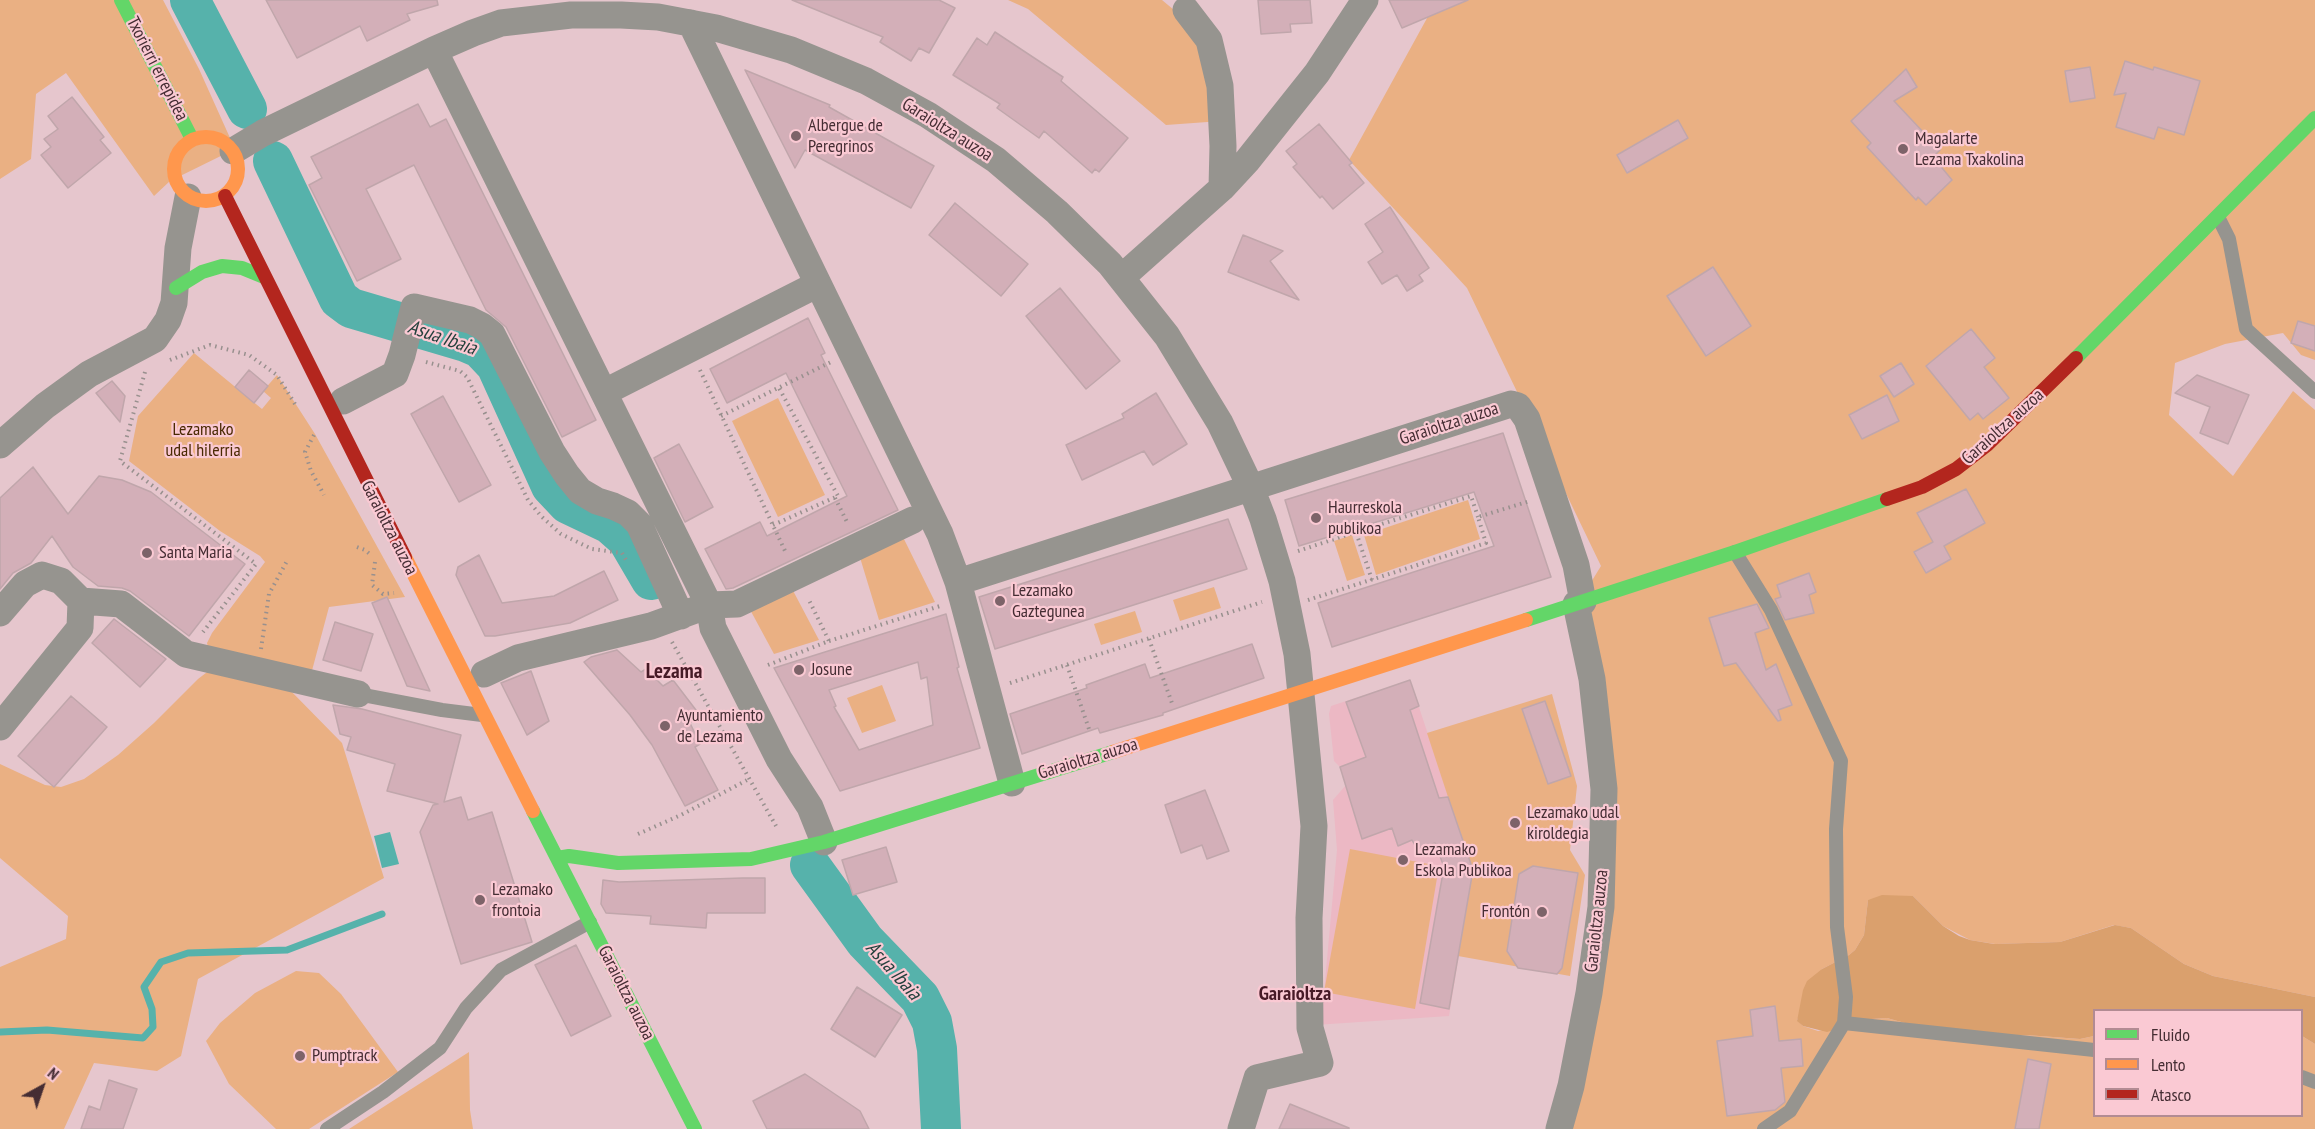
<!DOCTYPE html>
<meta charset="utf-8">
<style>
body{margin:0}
#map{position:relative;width:2315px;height:1129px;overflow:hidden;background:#e6c6cd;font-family:"PT Sans Narrow",sans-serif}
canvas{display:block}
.legend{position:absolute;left:2093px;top:1009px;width:210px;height:108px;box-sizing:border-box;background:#fac9d3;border:2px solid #b28b93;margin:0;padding:8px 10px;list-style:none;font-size:18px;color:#452d33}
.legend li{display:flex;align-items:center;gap:12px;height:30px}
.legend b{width:30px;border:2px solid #b28b93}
.north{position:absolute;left:12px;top:1057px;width:60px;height:60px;-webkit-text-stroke:4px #fac9d3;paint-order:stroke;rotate:40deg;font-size:16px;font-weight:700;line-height:24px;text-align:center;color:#452d33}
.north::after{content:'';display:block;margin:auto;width:21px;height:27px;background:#452d33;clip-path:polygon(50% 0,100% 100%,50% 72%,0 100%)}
</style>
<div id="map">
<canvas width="2315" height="1129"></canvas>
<ul class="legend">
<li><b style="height:8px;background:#63d668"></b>Fluido</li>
<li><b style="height:8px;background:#ff974d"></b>Lento</li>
<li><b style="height:8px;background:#b3261e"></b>Atasco</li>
</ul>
<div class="north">N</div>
</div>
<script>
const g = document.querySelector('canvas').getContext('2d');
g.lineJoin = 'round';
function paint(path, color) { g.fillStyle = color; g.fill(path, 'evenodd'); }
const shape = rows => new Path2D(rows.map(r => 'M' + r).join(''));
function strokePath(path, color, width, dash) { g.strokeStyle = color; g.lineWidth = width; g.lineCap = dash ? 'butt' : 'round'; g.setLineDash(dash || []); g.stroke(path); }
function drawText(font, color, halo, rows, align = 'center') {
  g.font = font + ' "PT Sans Narrow",sans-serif'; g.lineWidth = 4.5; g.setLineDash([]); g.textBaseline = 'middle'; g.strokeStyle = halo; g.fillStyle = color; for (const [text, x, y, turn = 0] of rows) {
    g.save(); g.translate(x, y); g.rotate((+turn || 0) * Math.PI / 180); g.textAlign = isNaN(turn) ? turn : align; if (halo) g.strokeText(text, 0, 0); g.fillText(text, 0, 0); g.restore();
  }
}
const built = shape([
 [1410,680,1473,870,1449,1016,1315,1025,1324,992,1337,850,1333,800,1346,785,1340,767,1334,761,1329,714,1331,706]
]);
const green = shape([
 [0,0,163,0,199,69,235,149,170,181,154,196,66,73,36,94,31,159,0,179],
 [1008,0,1162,0,1204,35,1235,120,1166,125,1028,9],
 [1437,0,2315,0,2315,360,2301,355,2283,333,2225,344,2175,363,2169,415,2233,476,2293,391,2315,410,2315,997,2213,976,2184,964,2131,928,2114,925,2060,942,1995,944,1970,940,1943,926,1913,896,1868,900,1864,935,1855,950,1849,955,1822,969,1797,1020,1803,1026,1818,1031,1872,1019,1887,1018,1947,1035,1972,1040,2026,1035,2080,1039,2094,1036,2094,1116,2302,1116,2302,1036,2315,1044,2315,1129,1553,1129,1612,835,1572,613,1601,566,1467,288,1349,160],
 [194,353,262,409,271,398,263,391,277,375,315,434,405,597,329,607,310,678,288,688,342,743,384,878,198,979,181,1056,157,1071,94,1063,64,1129,0,1129,0,967,66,939,68,916,0,858,0,764,45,785,61,787,84,779,118,755,154,723,198,679,219,663,209,652,207,643,212,633,265,562,260,556,220,531,129,461,138,416],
 [778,398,825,495,778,517,732,421],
 [1468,500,1480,539,1376,575,1364,535],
 [900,531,935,602,879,620,858,551],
 [1352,535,1365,575,1347,581,1334,541],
 [789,583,819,640,774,654,747,604],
 [1214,587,1221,608,1180,621,1173,600],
 [1135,611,1142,632,1101,645,1094,624],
 [882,685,896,721,862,733,847,698],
 [1552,694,1577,786,1570,850,1585,875,1570,976,1458,956,1472,870,1427,733],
 [1350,849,1439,866,1415,1009,1324,992],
 [296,971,319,973,341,994,398,1072,309,1129,276,1129,229,1084,206,1041,220,1023,255,993],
 [469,1052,470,1110,473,1129,349,1129]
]);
const forest = shape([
 [1882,895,1913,896,1943,926,1959,936,1970,940,1994,944,2060,942,2115,925,2131,928,2184,964,2213,976,2315,997,2315,1044,2302,1036,2302,1010,2094,1010,2094,1036,2080,1039,2026,1035,1972,1040,1947,1035,1887,1018,1872,1019,1827,1032,1803,1026,1797,1021,1803,990,1807,981,1822,969,1849,955,1855,950,1864,935,1868,900]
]);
const water = shape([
 [390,832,399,864,382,868,374,836]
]);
const stream = shape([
 [0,1032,47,1030,143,1038,153,1027,152,1009,144,987,161,962,188,953,287,950,382,914]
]);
const river = shape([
 [190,0,247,109],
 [273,161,339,299,351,308,466,342,480,348,496,365,551,486,568,504,610,524,627,539,651,580],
 [810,865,865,941,920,998,932,1022,937,1049,941,1129]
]);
const building = shape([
 [266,0,437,0,438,5,407,14,410,20,367,41,360,26,297,58,266,0],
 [792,0,939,0,955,8,929,53,919,48,911,61,880,42,883,37,792,0],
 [1258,0,1310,0,1312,23,1290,24,1291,32,1261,34,1258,0],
 [1389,0,1468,0,1402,28,1389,0],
 [995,32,1063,77,1061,81,1128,138,1099,172,1095,169,1092,173,1044,131,1039,138,997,108,1000,104,953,75,977,38,987,45,995,32],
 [2125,61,2153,70,2154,67,2200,81,2184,135,2158,127,2154,139,2116,127,2126,93,2114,95,2125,61],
 [2090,67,2095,98,2070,102,2065,71,2090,67],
 [1906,69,1917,87,1894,101,1940,150,1933,157,1952,180,1926,205,1918,197,1916,200,1867,147,1871,143,1851,121,1906,69],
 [745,70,830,105,829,107,934,166,911,208,805,150,795,168,745,70],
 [72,97,104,137,100,140,111,153,68,188,41,155,51,147,44,139,58,129,48,116,72,97],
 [418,104,430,127,446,119,596,420,562,437,506,327,486,310,414,165,366,189,401,259,357,281,309,185,322,178,311,157,418,104],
 [1678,120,1688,138,1627,173,1617,155,1678,120],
 [1319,124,1352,163,1349,165,1364,183,1333,209,1322,196,1320,198,1293,167,1297,164,1286,151,1319,124],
 [955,203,1028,264,1001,296,929,235,955,203],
 [1390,207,1429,268,1419,275,1423,281,1407,291,1397,275,1382,284,1368,262,1383,252,1365,224,1390,207],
 [1243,235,1283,251,1270,261,1299,300,1228,272,1243,235],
 [1713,267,1751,326,1706,356,1667,296,1713,267],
 [1060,288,1120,361,1086,389,1026,316,1060,288],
 [808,318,825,353,821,355,898,510,733,588,726,589,705,549,760,522,767,536,847,496,786,373,727,403,710,369,808,318],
 [2298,321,2315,326,2315,351,2291,343,2298,321],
 [1971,329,1995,358,1984,367,2009,398,1983,419,1978,413,1970,420,1926,366,1971,329],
 [1901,363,1914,384,1894,397,1880,376,1901,363],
 [249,370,268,386,254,403,235,387,249,370],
 [2197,375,2249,395,2228,444,2200,433,2210,407,2175,393,2197,375],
 [112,381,125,396,120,422,96,393,112,381],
 [1156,393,1187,444,1153,465,1144,451,1082,480,1066,445,1124,418,1122,414,1156,393],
 [1887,395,1899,421,1862,439,1849,415,1887,395],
 [443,396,491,485,459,502,411,414,443,396],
 [1503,433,1551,577,1332,647,1318,603,1494,546,1474,492,1299,546,1285,500,1503,433],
 [679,444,713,507,685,522,654,458,679,444],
 [33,467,68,514,99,476,122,480,151,492,245,564,189,636,130,591,122,588,98,586,73,567,52,536,31,563,13,573,0,589,0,498,33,467],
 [1966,489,1985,523,1944,546,1951,559,1926,573,1914,552,1933,542,1917,513,1966,489],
 [1228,519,1247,569,995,649,979,597,1228,519],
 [479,555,502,603,554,596,604,571,618,600,570,623,495,636,485,636,456,575,458,567,479,555],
 [1809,573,1816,592,1809,595,1814,613,1785,620,1775,599,1781,597,1777,585,1809,573],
 [387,597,430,691,407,686,372,603,387,597],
 [1757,604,1769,628,1755,633,1766,670,1776,664,1792,705,1778,710,1781,720,1778,721,1736,663,1724,666,1709,618,1757,604],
 [946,614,959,667,957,668,980,748,840,791,774,668,946,614],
 [918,662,921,679,927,677,933,725,859,750,834,707,836,706,829,690,918,662],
 [114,619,166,659,140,687,92,643,114,619],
 [335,622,373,634,361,671,323,660,335,622],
 [1252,644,1264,678,1163,713,1163,715,1100,733,1098,728,1022,754,1010,714,1087,688,1086,685,1145,664,1150,678,1252,644],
 [617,650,641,672,646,669,663,686,673,680,699,714,690,723,700,744,695,747,718,790,685,806,652,745,630,715,584,662,591,657,617,650],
 [531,671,549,721,527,735,501,683,531,671],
 [1410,680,1419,706,1410,710,1439,798,1448,797,1473,870,1449,1009,1420,1003,1444,867,1435,843,1417,849,1412,840,1398,846,1392,828,1362,839,1340,767,1366,757,1346,702,1410,680],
 [71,696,107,727,54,787,18,756,71,696],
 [1545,701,1571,776,1548,784,1522,709,1545,701],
 [333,705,362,709,461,735,444,802,461,797,468,820,492,812,532,942,461,964,420,832,433,805,438,804,387,791,395,764,347,750,351,737,340,734,333,705],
 [1205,790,1229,851,1207,859,1202,845,1181,853,1165,805,1205,790],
 [886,847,897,882,853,895,842,860,886,847],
 [1533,866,1578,873,1562,968,1557,974,1518,968,1507,951,1519,874,1533,866],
 [743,878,765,878,765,913,707,913,706,928,650,924,651,916,606,913,601,904,603,880,619,882,743,878],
 [576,945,611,1016,571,1036,535,965,576,945],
 [857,987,902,1015,875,1057,831,1029,857,987],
 [1775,1006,1779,1041,1801,1039,1803,1066,1781,1068,1785,1102,1775,1110,1727,1116,1717,1041,1753,1036,1750,1010,1775,1006],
 [2028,1059,2051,1064,2039,1129,2015,1129,2028,1059],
 [805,1074,860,1111,869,1129,767,1129,753,1101,805,1074],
 [109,1080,137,1089,123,1129,81,1129,89,1106,100,1110,109,1080],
 [1290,1104,1349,1128,1349,1129,1279,1129,1290,1104]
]);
const path = shape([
 [170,360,210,345,249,355,277,375,295,404],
 [426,362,460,371,467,377,528,500,541,516,561,534,592,549,622,553,626,560],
 [700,370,786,553],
 [145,372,120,461,256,564,203,632],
 [721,416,831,362],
 [314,435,305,452,311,471,324,495],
 [835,498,848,524],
 [773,525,838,496,779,388],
 [357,547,365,550,371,555],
 [1298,551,1356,532],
 [375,562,372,585,383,594,394,593],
 [1372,580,1356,532,1471,496,1478,517],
 [1308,600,1486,543,1478,517,1530,501],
 [1149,639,1173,706],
 [829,641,940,606],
 [672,642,776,826],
 [261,649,269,594,287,561],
 [768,665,829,641,808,598],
 [1067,665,1090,732],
 [1010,683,1262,602],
 [638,834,681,815,749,779]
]);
const lane = shape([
 [2218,217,2229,239,2246,329,2315,392],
 [1735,552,1771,610,1841,761,1836,829,1837,927,1846,997,1844,1023,1790,1111,1764,1129],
 [358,694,442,710,482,715],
 [1844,1023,2094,1050],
 [2302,1077,2315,1082],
 [327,1129,383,1092,440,1048,466,1008,501,970,590,922]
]);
const street = shape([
 [1186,10,1209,40,1220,86,1223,146,1222,188],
 [691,23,940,534,958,582,1012,783],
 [434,50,709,605,713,628,779,759,810,807,824,842],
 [233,151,263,133,434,50,473,33,501,23,571,15,621,15,658,17,716,28,791,50,866,81,928,115,996,160,1057,212,1110,264,1167,336,1220,423,1251,488,1263,519,1282,581,1297,654,1314,826,1309,918,1310,1028,1320,1063,1257,1078,1241,1129],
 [1121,278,1222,188,1247,161,1317,73,1365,0],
 [605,392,818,284],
 [343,401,395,374,402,355,414,307,470,320,482,326,492,334,552,452,567,475,580,491,597,501,613,506,628,513,639,524,681,616],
 [0,445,45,406,89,374,155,339,168,320,174,303,178,248,188,197],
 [958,582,1511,404,1518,406,1527,419,1576,565,1583,602],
 [81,601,121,604,186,654,358,694],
 [0,613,25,584,42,575,61,581,81,601,80,628,0,727],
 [484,674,518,658,651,626,709,605,737,604,913,520],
 [1559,1129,1571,1086,1589,993,1601,907,1604,789,1592,679,1576,604]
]);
const fast = shape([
 [121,0,192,139],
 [176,288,202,272,222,266,242,268,264,277],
 [2076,358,2315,118],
 [1526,620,1735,552,1887,499],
 [533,811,695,1129],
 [557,858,569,856,618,863,751,859,824,842,1113,752]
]);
const slow = shape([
 '174 169a32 32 0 1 1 64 0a32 32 0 1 1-64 0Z',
 [405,557,533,811],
 [1113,752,1526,620]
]);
const jam = shape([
 [225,196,405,557],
 [1887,499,1922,487,1956,469,1987,445,2076,358]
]);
const markers = [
 [796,136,6,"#7d6369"],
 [1903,149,6,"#7d6369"],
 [1316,518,6,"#7d6369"],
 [147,553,6,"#7d6369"],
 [1000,601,6,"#7d6369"],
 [799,670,6,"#7d6369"],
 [665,726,6,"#7d6369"],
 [1515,823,6,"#7d6369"],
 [1403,860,6,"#7d6369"],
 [480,900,6,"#7d6369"],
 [1542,912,6,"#7d6369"],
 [300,1056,6,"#7d6369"]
];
const streetNames = [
 ["Txorierri errepidea",157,69,63],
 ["Garaioltza auzoa",947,130,32],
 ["Garaioltza auzoa",1449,424,-18],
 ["Garaioltza auzoa",2003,427,-42],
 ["Garaioltza auzoa",389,528,63],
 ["Garaioltza auzoa",1088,759,-17],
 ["Garaioltza auzoa",1597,921,-84],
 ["Garaioltza auzoa",626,993,63]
];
const poiNames = [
 ["Albergue de",808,126],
 ["Peregrinos",808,147],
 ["Magalarte",1915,139],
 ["Lezama Txakolina",1915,160],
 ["Haurreskola",1328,508],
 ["publikoa",1328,529],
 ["Santa Maria",159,553],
 ["Lezamako",1012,591],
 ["Gaztegunea",1012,612],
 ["Josune",811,670],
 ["Ayuntamiento",677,716],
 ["de Lezama",677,737],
 ["Lezamako udal",1527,813],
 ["kiroldegia",1527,834],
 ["Lezamako",1415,850],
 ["Eskola Publikoa",1415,871],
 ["Lezamako",492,890],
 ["frontoia",492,911],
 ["Frontón",1530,912,"right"],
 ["Pumptrack",312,1056]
];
const parkNames = [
 ["Lezamako",203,430],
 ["udal hilerria",203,451]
];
const waterNames = [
 ["Asua Ibaia",442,338,19],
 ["Asua Ibaia",893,971,48]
];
const neighbourhoodNames = [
 ["Garaioltza",1295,994]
];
const quarterNames = [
 ["Lezama",674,672]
];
paint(built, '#ecb8c4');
paint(green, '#eab083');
paint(forest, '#daa06d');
paint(water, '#56b2ab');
strokePath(stream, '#56b2ab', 7);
strokePath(river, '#56b2ab', 40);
paint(building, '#d3afb8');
strokePath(building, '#c0a6ab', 1.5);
strokePath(path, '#98908e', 4, [1.5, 4.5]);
strokePath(lane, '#96948f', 14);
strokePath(street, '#96948f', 27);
strokePath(fast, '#63d668', 14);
strokePath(slow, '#ff974d', 14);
strokePath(jam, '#b3261e', 14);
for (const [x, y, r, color] of markers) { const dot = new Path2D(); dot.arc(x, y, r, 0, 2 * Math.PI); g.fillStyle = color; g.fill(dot); strokePath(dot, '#fac9d3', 2); }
drawText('18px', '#452d33', '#fac9d3', streetNames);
drawText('18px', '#452d33', '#fac9d3', poiNames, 'left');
drawText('18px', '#492902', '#fac9d3', parkNames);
drawText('italic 20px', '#25413d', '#fac9d3', waterNames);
drawText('bold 20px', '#471a26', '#fac9d3', neighbourhoodNames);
drawText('bold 21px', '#471a26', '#fac9d3', quarterNames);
</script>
